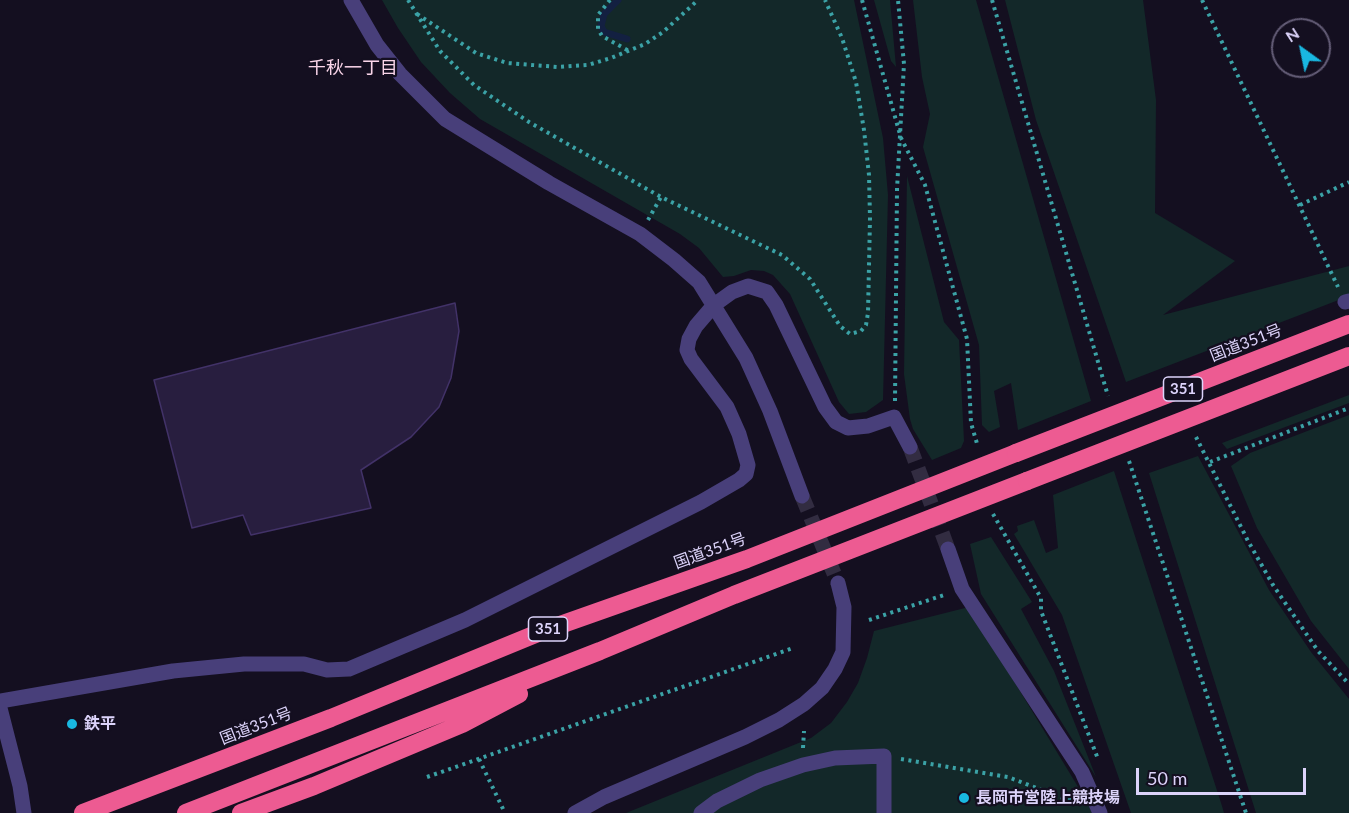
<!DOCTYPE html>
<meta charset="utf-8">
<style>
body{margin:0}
#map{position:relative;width:1349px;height:813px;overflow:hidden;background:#140f20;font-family:Lato,sans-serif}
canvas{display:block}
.north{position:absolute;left:1271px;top:18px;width:60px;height:60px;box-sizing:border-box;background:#140f20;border:2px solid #645d77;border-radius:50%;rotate:327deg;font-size:16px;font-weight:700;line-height:24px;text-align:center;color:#dcd3fa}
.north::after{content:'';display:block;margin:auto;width:21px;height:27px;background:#19b8e1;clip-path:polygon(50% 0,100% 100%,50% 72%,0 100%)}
.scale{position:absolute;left:1136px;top:768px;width:170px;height:27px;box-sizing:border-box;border:3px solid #dcd3fa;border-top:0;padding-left:8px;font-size:18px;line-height:21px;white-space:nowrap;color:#dcd3fa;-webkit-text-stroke:4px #140f20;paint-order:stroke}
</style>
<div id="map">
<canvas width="1349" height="813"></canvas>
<div class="north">N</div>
<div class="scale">50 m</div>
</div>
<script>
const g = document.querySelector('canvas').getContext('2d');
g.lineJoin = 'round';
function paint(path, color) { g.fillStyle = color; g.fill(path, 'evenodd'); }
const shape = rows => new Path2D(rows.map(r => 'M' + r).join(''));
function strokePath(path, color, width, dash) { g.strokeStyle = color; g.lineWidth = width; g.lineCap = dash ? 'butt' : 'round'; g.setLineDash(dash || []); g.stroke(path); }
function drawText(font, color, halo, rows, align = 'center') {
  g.font = font + ' Lato,"Noto Sans JP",sans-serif'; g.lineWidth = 4.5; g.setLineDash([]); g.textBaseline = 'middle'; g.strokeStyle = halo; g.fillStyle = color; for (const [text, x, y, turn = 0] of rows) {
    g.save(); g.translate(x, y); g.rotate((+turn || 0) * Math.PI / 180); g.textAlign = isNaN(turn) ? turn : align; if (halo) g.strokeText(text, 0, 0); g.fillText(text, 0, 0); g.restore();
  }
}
const green = shape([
 [382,0,854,0,883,138,888,195,883,400,866,412,849,414,839,402,790,294,773,275,764,271,751,270,734,276,723,277,699,248,680,234,480,119,450,93,421,62,398,28],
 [874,0,890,0,896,67,891,61],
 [913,0,976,0,1091,401,1018,430,1011,383,994,391,1000,427,989,432,982,425,979,345,923,147,930,114,922,77],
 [1005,0,1143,0,1156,100,1155,213,1235,261,1163,315,1349,266,1349,296,1126,382,1036,120],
 [907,176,944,322,959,340,964,441,961,448,932,460,913,429,910,419,904,374],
 [1349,395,1349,403,1227,449,1222,443],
 [1349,415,1349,669,1311,621,1257,528,1231,466,1250,453],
 [1198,456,1269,590,1311,652,1349,699,1349,813,1256,813,1149,473],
 [1114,471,1222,806,1224,813,1131,813,1062,615,1014,534,1018,531,1017,526,1034,520,1046,553,1058,548,1053,495],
 [991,537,1032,602,1021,609,1054,671,1096,777,981,594,970,544],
 [969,607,1086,800,1092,813,626,813,811,738,831,723,847,702,858,683,867,658,874,631]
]);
const stream = shape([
 [618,0,604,14,601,26,604,32,627,39]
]);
const building = shape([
 [455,303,459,331,451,378,439,407,411,437,361,470,371,508,251,535,243,515,192,528,154,380,455,303]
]);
const minorTunnel = shape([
 [910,447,948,549],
 [802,496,838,583]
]);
const path = shape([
 [408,0,440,51,474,85,529,122,661,197,782,255,810,279,840,326,850,334,861,331,866,325,868,313,870,218,869,175,864,130,856,82,842,38,825,0],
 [610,0,598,15,598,29,602,36,629,51],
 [862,0,901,138,925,185,967,339,971,423,978,447],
 [992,0,1108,396],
 [1202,0,1338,287],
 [417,14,476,53,507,63,558,67,588,65,611,58,645,44,663,32,698,0],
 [1300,205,1349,182],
 [648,220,661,197],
 [895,401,897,189,904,64,898,0],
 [1196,437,1248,541,1273,585,1318,651,1349,684],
 [1129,461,1246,813],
 [1210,462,1349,408],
 [993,514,1041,598,1041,611,1098,759],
 [869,620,947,594],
 [803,748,804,731],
 [479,759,505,813],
 [901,759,1008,777,1062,798,1074,800],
 [427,777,793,648]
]);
const minor = shape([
 [351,0,377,45,400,74,445,119,549,183,640,234,674,260,699,282,746,358,770,411,802,496],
 [1345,302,1349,301],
 [948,549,962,589,1082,772,1100,813],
 [0,701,173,671,244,664,304,664,327,670,349,669,465,620,701,502,739,480,746,474,748,465,739,434,727,407,691,359,687,350,689,339,696,326,714,305,732,292,748,286,767,292,776,305,825,407,836,422,848,428,868,426,894,417,910,447],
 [0,708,20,786,24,813],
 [575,813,604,797,745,737,779,720,804,704,822,688,835,669,843,652,844,607,838,583],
 [701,813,717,801,760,780,803,765,835,758,884,756,884,813]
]);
const highway = shape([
 [83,813,331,718,543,631,747,559,1016,453],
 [186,813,600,651,734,595,1027,481],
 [241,813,314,786,462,724,519,694]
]);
const highwayBridge = shape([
 [1016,453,1349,324],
 [1027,481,1349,356]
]);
const markers = [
 [72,724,6,"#19b8e1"],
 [964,798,6,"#19b8e1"]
];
const shields = [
 [1183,389,39],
 [548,629,39]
];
const shieldNames = [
 ["351",1183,389],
 ["351",548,629]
];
const streetNames = [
 ["国道351号",1246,343,-21],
 ["国道351号",710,551,-20],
 ["国道351号",256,726,-21]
];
const poiNames = [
 ["鉄平",84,724],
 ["長岡市営陸上競技場",976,798]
];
const neighbourhoodNames = [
 ["千秋一丁目",353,68]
];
paint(green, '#132829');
strokePath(stream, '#132041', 7);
paint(building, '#281e3f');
strokePath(building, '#423268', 1.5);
strokePath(minorTunnel, '#322c41', 15, [15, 8]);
strokePath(path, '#3ba2a6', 4, [3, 4.5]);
strokePath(minor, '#483f7a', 15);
strokePath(highway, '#ed5b92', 18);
strokePath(highwayBridge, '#ed5b92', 18);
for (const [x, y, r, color] of markers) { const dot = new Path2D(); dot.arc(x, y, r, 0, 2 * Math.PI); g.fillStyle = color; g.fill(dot); strokePath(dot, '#140f20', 2); }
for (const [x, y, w] of shields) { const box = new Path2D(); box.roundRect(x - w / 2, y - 12, w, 24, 4.5); g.fillStyle = '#140f20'; g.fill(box); strokePath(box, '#dcd3fa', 1.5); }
drawText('bold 15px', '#dcd3fa', null, shieldNames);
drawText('16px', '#dcd3fa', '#140f20', streetNames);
drawText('bold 16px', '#dcd3fa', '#140f20', poiNames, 'left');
drawText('18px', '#fad5e9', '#140f20', neighbourhoodNames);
</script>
